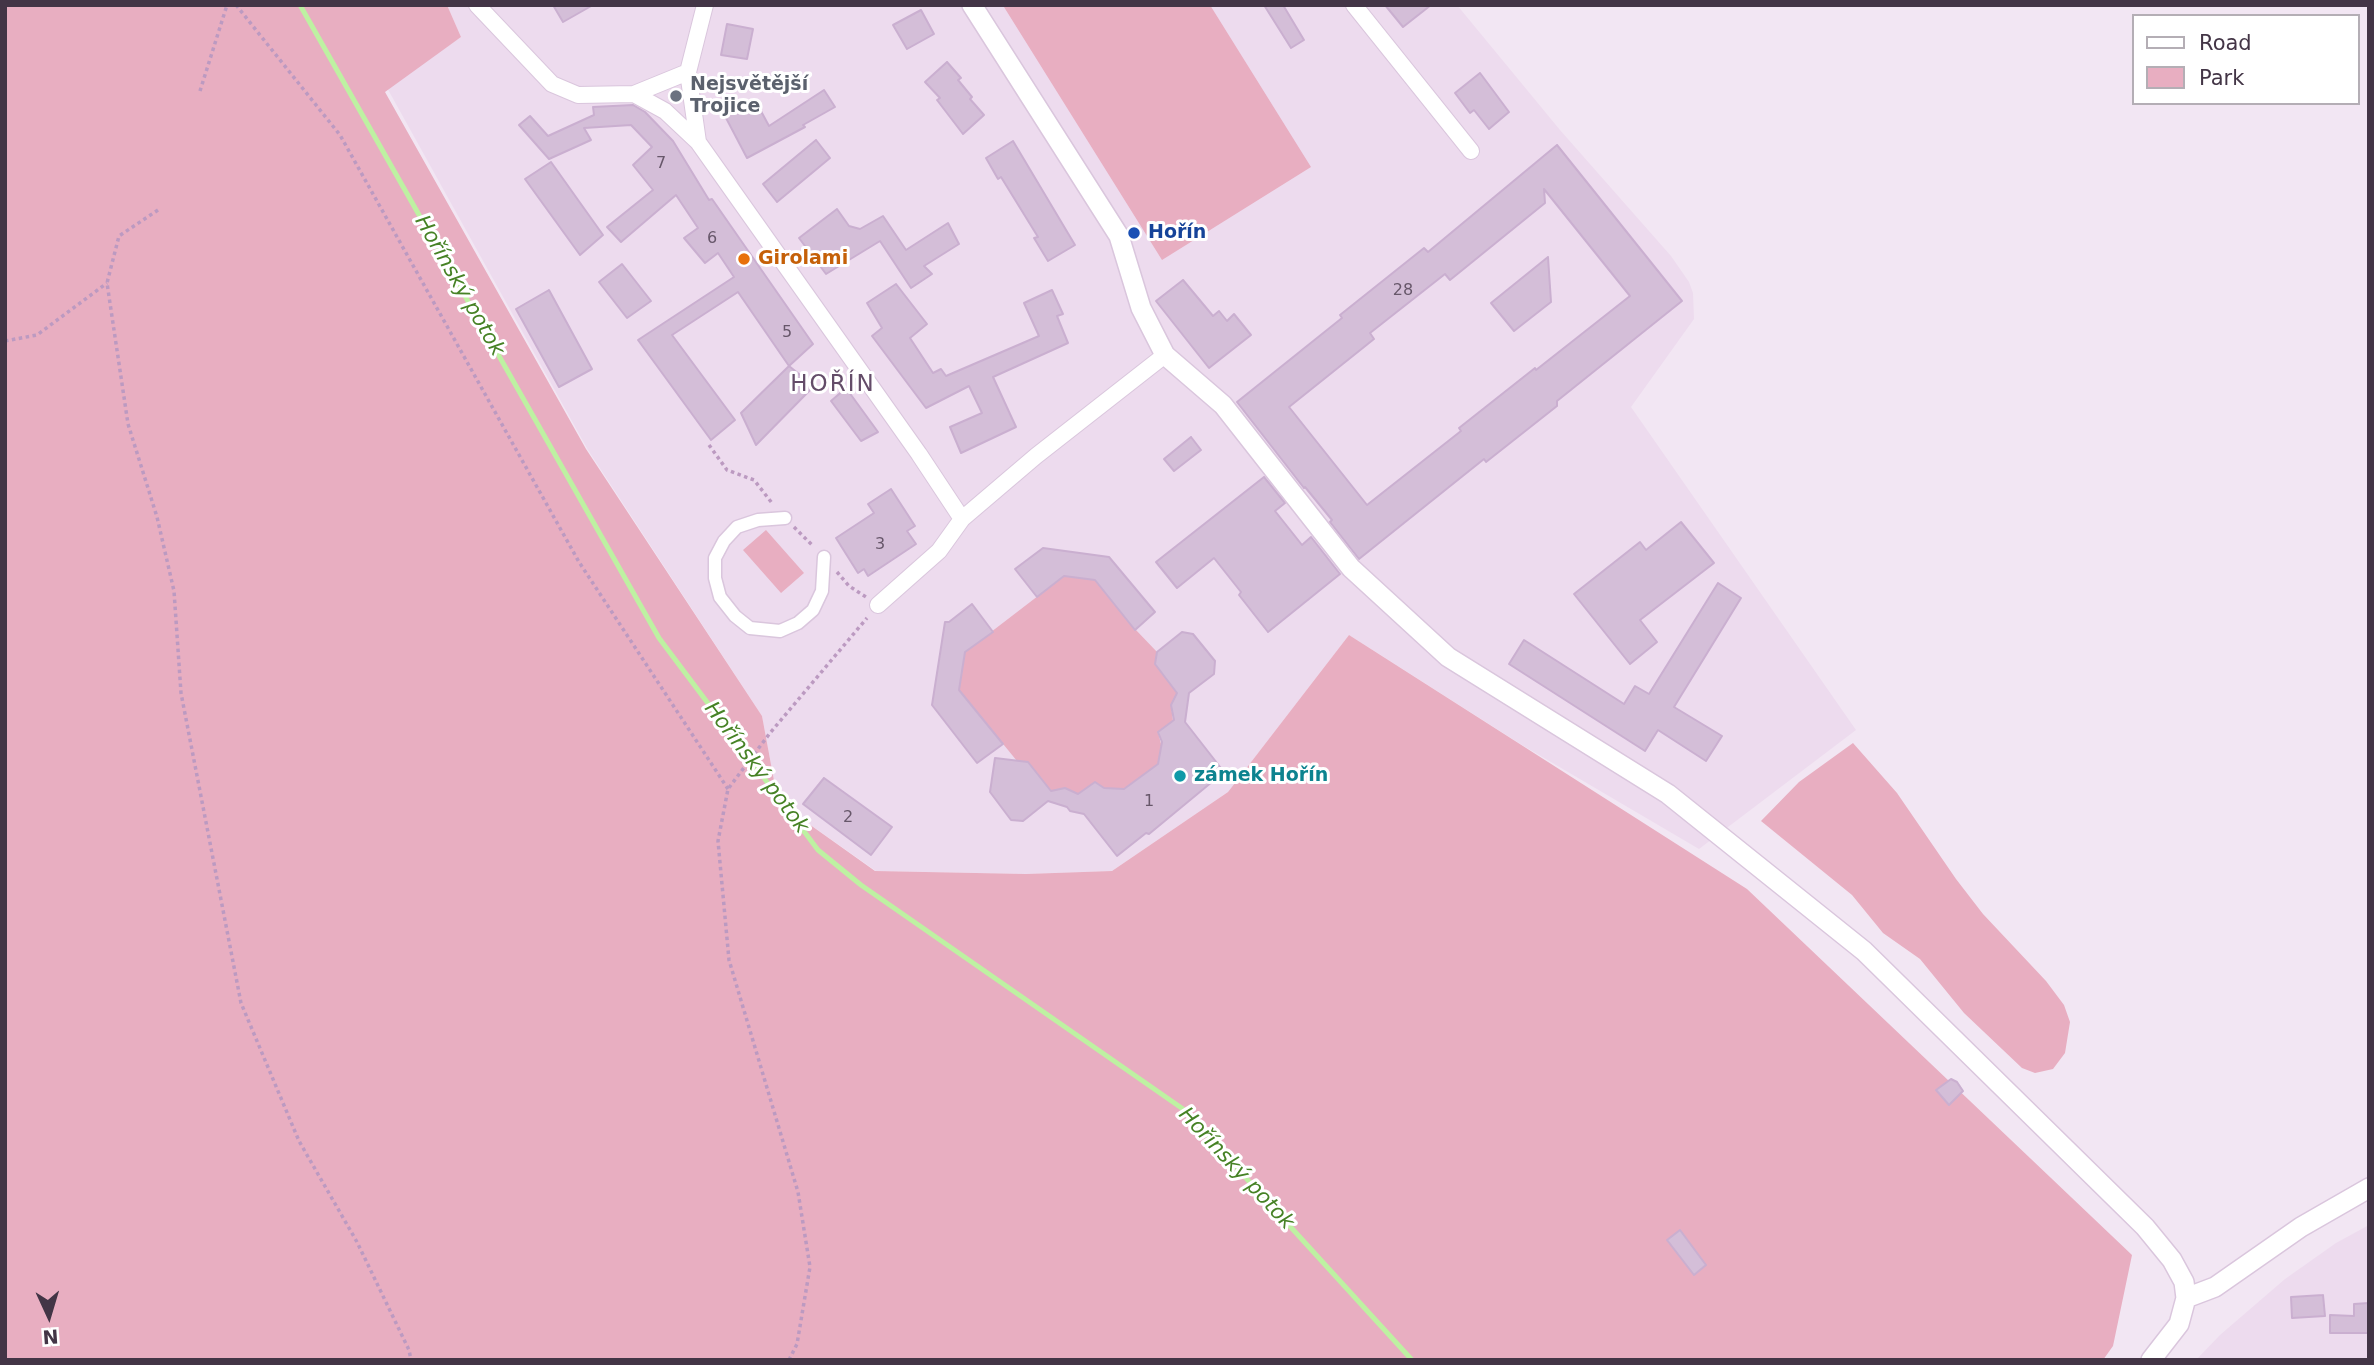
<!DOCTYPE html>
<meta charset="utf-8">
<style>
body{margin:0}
#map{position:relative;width:2374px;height:1365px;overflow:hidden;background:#f2e6f3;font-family:"DejaVu Sans",sans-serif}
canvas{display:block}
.frame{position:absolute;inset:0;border:7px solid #433546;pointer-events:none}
.legend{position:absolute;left:2132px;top:14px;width:228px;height:91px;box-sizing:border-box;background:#fff;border:2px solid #b4aeb5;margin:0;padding:9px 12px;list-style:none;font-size:21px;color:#433546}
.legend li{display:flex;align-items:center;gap:14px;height:35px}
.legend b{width:35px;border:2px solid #b4aeb5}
.north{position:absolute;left:14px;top:1281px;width:70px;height:70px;-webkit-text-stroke:5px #fff;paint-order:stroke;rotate:176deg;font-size:19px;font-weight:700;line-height:28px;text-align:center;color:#433546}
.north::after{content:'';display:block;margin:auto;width:24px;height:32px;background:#433546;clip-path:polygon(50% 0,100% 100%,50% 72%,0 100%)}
</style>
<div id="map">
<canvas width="2374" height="1365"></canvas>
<div class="frame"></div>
<ul class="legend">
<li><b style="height:9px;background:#fff"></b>Road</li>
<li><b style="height:19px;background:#e8aec1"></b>Park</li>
</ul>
<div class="north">N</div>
</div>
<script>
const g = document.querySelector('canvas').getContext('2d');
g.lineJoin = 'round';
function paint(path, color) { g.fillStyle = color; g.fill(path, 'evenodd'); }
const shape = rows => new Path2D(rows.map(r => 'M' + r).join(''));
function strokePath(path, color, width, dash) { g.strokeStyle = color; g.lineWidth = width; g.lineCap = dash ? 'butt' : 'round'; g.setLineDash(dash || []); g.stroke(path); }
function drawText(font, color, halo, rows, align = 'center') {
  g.font = font + ' "DejaVu Sans",sans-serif'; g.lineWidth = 6; g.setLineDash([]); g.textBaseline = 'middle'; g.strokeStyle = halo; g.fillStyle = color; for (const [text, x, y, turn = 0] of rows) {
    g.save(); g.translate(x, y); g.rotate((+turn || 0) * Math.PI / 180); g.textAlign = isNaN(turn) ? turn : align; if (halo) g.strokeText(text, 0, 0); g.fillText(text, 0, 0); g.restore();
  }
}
const residential = shape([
 [447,5,1457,5,1560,130,1671,256,1689,282,1693,293,1694,319,1631,407,1856,730,1699,849,1522,745,1349,635,1228,792,1112,871,1026,874,876,871,778,802,762,716,588,450,386,86,461,37],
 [2369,1225,2369,1360,2196,1360,2220,1335,2285,1279,2336,1243]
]);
const green = shape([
 [5,5,447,5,461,37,385,92,586,449,762,716,778,802,875,871,1026,874,1112,871,1228,792,1349,635,1747,889,2132,1255,2113,1346,2103,1360,5,1360],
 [1007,5,1210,5,1311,167,1162,260,1004,7],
 [766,530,804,573,781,593,743,550],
 [1064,576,1095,580,1135,629,1157,652,1155,664,1176,691,1176,699,1171,705,1173,721,1158,732,1165,760,1120,794,1114,789,1104,788,1095,782,1079,794,1050,790,1028,762,1017,761,959,690,965,652],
 [1853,743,1897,793,1956,879,1983,914,2046,981,2064,1005,2070,1022,2065,1053,2053,1069,2035,1073,2022,1068,1964,1013,1920,959,1883,933,1852,895,1761,821,1799,782]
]);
const stream = shape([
 [300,5,659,638,818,850,861,885,1183,1109,1412,1360]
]);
const building = shape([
 [553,5,593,5,563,22,553,5],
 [1264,5,1283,5,1304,40,1291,48,1264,5],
 [1385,5,1431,5,1403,27,1385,5],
 [921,10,934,34,907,49,893,25,921,10],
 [727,24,753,29,747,59,721,55,727,24],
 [947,62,961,78,958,80,972,97,970,99,984,115,963,134,937,100,940,98,925,82,947,62],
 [1480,73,1509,112,1489,129,1474,110,1470,113,1455,93,1480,73],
 [824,90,835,107,803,125,805,127,747,158,725,116,755,100,769,126,824,90],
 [633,105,645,112,673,141,709,200,712,199,813,344,789,366,738,292,672,335,735,420,711,440,638,340,734,277,718,253,705,263,684,238,698,228,676,195,621,242,607,227,653,190,633,165,652,147,631,125,584,128,591,140,549,159,519,125,530,116,548,136,594,115,593,107,633,105],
 [816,140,830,158,777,202,763,184,816,140],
 [1013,141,1075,245,1048,261,1034,238,1038,237,1001,177,998,179,986,158,1013,141],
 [1557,145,1682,301,1557,401,1557,406,1486,462,1484,459,1359,559,1330,522,1332,520,1305,487,1304,488,1237,402,1342,318,1340,315,1424,248,1428,252,1557,145],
 [1544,189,1630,296,1536,370,1535,368,1459,428,1461,431,1367,505,1289,407,1374,339,1370,333,1445,274,1450,280,1545,203,1544,189],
 [551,162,603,235,580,255,525,179,551,162],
 [837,209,849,226,860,229,883,216,906,250,948,223,959,244,924,266,932,274,911,288,880,241,826,274,799,238,837,209],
 [1548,257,1551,302,1514,331,1491,303,1548,257],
 [622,264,651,301,627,318,599,282,622,264],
 [1183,280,1213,316,1219,311,1227,321,1234,314,1251,335,1209,368,1156,301,1183,280],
 [896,284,927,324,910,338,933,373,941,369,946,376,1039,336,1024,303,1052,290,1063,314,1057,316,1068,343,993,377,1016,427,961,453,950,427,982,413,969,386,926,408,872,336,882,328,867,303,896,284],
 [549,290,592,369,559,387,516,309,549,290],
 [789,366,814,386,756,445,741,413,789,366],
 [846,388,878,432,861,441,831,401,846,388],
 [1191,437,1201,450,1174,471,1164,459,1191,437],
 [1264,477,1285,503,1275,511,1302,545,1311,537,1340,574,1268,632,1239,595,1241,592,1214,558,1177,588,1156,562,1264,477],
 [891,489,915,526,907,531,916,544,868,576,864,569,858,573,836,538,874,513,868,504,891,489],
 [1681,522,1714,563,1640,620,1657,642,1630,664,1574,594,1640,542,1646,550,1681,522],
 [1043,548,1109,557,1155,612,1135,630,1095,580,1064,576,1037,597,1015,569,1043,548],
 [1718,583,1741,598,1674,707,1722,736,1706,761,1658,730,1645,751,1509,664,1524,640,1624,704,1635,686,1649,694,1718,583],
 [972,604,993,632,965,652,959,690,1003,744,977,763,932,705,945,622,949,622,972,604],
 [1182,632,1193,634,1215,661,1214,674,1189,693,1185,722,1224,772,1149,834,1146,833,1117,856,1084,814,1070,811,1067,807,1048,801,1023,821,1011,820,990,792,995,758,1028,762,1051,791,1065,788,1078,794,1095,782,1104,788,1124,789,1158,764,1162,742,1158,732,1174,720,1171,705,1177,693,1155,664,1157,652,1182,632],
 [824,778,892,827,871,855,803,804,824,778],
 [1951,1079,1957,1082,1963,1091,1949,1105,1936,1090,1951,1079],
 [1680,1230,1706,1265,1694,1275,1667,1240,1680,1230],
 [2323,1295,2325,1316,2292,1318,2291,1297,2323,1295],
 [2369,1303,2369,1333,2330,1333,2330,1315,2354,1316,2354,1304,2369,1303]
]);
const path = shape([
 [236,5,340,135,579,562,728,789],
 [200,91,227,5],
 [158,210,119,236,107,283,128,424,157,517,174,591,181,693,241,1003,299,1141,357,1242,409,1350,411,1360],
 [5,341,37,335,107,283],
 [709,445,727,470,754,480,772,503],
 [794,527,813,546],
 [837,572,849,586,866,597],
 [789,1360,797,1344,810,1267,798,1192,729,960,718,841,728,789,770,733,867,618]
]);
const pedestrian = shape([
 [785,518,758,520,737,527,724,541,715,558,715,578,720,597,735,616,750,628,780,631,798,623,813,610,822,591,824,557]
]);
const minor = shape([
 [477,5,552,84,578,95,634,94,688,72],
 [1354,5,1471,151],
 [634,94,665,111,698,142,919,454,962,519],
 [698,142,688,72,705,5],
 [878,605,939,551,962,519,1036,456,1165,355]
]);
const tertiary = shape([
 [972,5,1119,236,1141,308,1165,355,1223,405,1351,568,1448,657,1668,794,1864,951,2145,1227,2172,1260,2184,1282,2186,1298,2179,1324,2151,1360],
 [2186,1298,2215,1287,2301,1227,2369,1188]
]);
const markers = [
 [676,96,7,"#6b7280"],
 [1134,233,7,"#1a4fb4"],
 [744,259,7,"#e8710a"],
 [1180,776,7,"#0f9aa8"]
];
const numberNames = [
 ["7",661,164],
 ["6",712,239],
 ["28",1403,291],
 ["5",787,333],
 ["3",880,545],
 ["1",1149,802],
 ["2",848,818]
];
const worshipNames = [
 ["Nejsvětější",690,85],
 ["Trojice",690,107]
];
const transitNames = [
 ["Hořín",1148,233]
];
const foodNames = [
 ["Girolami",758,259]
];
const cultureNames = [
 ["zámek Hořín",1194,776]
];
const waterNames = [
 ["Hořínský potok",459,286,60],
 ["Hořínský potok",756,768,53],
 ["Hořínský potok",1236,1169,47]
];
const quarterNames = [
 ["HOŘÍN",833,385]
];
paint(residential, '#eddbee');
paint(green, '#e8aec1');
strokePath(stream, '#bef1a2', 5);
paint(building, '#d4bed8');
strokePath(building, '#caafd0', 2);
strokePath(pedestrian, '#dac6dd', 15);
strokePath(minor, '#dac6dd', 18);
strokePath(tertiary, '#dac6dd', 22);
strokePath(path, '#bc9ac1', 3.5, [3.5, 3.5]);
strokePath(pedestrian, '#fff', 12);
strokePath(minor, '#fff', 16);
strokePath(tertiary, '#fff', 19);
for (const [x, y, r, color] of markers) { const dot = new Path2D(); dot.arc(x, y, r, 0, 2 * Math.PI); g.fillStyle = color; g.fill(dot); strokePath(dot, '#fff', 2.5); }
drawText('16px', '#67576a', null, numberNames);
drawText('bold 19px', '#5b616d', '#fff', worshipNames, 'left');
drawText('bold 19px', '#164399', '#fff', transitNames, 'left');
drawText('bold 19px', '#c56008', '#fff', foodNames, 'left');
drawText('bold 19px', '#0d838f', '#fff', cultureNames, 'left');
drawText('italic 21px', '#468225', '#fff', waterNames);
g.letterSpacing = '2px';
drawText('23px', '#644c69', '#fff', quarterNames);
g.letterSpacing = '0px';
</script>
